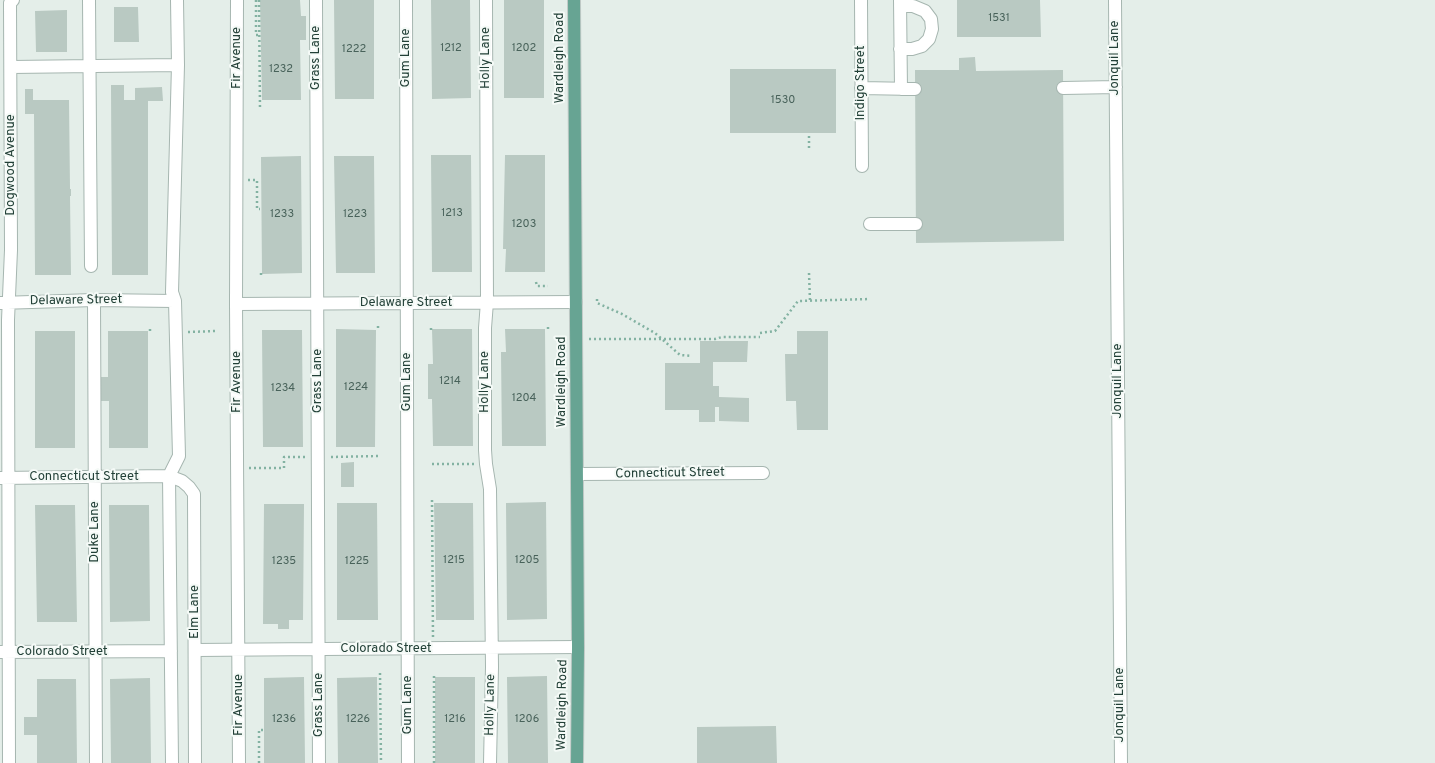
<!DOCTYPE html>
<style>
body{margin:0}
canvas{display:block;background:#e4eee9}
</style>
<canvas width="1435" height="763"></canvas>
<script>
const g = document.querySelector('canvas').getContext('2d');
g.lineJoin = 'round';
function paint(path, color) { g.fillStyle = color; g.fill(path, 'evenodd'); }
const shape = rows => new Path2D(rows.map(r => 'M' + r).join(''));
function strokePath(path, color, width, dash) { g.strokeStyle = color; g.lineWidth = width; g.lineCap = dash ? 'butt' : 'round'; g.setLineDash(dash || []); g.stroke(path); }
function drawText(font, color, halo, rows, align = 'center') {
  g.font = font + ' Overpass,sans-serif'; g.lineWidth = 4; g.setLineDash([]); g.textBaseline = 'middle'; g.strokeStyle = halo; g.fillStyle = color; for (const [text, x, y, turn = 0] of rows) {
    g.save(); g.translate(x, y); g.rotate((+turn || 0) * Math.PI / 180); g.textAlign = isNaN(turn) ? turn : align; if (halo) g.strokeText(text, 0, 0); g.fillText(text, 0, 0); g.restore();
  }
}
const building = shape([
 [260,0,300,0,301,16,306,16,306,40,300,40,301,100,262,100],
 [334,0,374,0,374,99,335,99],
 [431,0,470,0,471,98,432,99],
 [504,0,544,0,544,98,504,98],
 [957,0,1040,0,1041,37,957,37],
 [114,7,138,7,139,42,114,42],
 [67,10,67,52,36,52,35,11],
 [975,57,976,71,1063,70,1064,241,916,243,915,70,959,70,959,58],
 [730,69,836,69,836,133,730,133],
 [111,85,124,85,124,100,135,100,135,88,162,87,163,101,148,101,148,275,112,275],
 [25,89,33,89,33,100,69,100,70,189,71,189,71,196,70,196,71,275,35,275,34,114,25,114],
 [431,155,471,155,472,272,432,272],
 [505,155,545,155,545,272,505,272,506,249,503,249],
 [301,156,302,273,262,274,261,157],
 [334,156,374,156,375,273,336,273],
 [336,329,376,330,375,447,336,447],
 [432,329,472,329,473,446,433,446,432,399,428,399,428,364,433,364],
 [505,329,545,329,546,446,502,446,501,352,506,352],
 [262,330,302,330,303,447,263,447],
 [35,331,75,331,75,448,35,448],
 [108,331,148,331,148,448,109,448,109,401,101,401,101,377,108,377],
 [797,331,828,331,828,430,797,430,796,401,786,401,785,354,797,354],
 [700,341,748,341,747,362,713,362,713,386,719,386,719,397,749,398,749,422,719,421,719,407,715,407,715,422,699,422,699,410,665,410,665,363,700,363],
 [354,462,354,487,341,487,341,463],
 [546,502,547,619,507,620,506,503],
 [337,503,377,503,378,620,337,620],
 [434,503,473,503,474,620,436,620],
 [264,504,304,504,303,620,289,620,289,629,278,629,278,624,263,624],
 [35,505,75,505,77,622,37,622],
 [109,505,149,505,150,621,110,622],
 [547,676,548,763,508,763,507,677],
 [304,677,305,763,264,763,264,678],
 [377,677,378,763,338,763,337,678],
 [435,677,475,677,475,763,435,763],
 [150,678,151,763,111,763,110,679],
 [37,679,76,679,77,763,37,763,37,735,24,735,24,717,37,717],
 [776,726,777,763,697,763,697,727]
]);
const path = shape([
 [256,0,256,35,260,35],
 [259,0,260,110],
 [809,148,809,133],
 [248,180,257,180,257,209,260,209],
 [261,273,261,278],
 [809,273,810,301],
 [536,282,537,286,548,286],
 [597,299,597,303,622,314,655,333,680,355,692,356],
 [378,326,378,330],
 [548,327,548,330],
 [431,328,431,330],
 [150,329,150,332],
 [188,332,216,331],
 [760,333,775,331,798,301,870,299],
 [589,339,715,339,722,337,760,337],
 [331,457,379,456],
 [432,464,476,464],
 [249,468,284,468,284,457,308,457],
 [432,500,433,638],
 [380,673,381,763],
 [259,763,259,730,263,730],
 [434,763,434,674]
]);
const minor = shape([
 [89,0,91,266],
 [237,0,236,304,239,763],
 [316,0,319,763],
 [406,0,408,763],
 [486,0,487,302,485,328,485,450,486,464,490,489,492,667,490,763],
 [861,0,862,166],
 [900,0,901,89],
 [1115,0,1121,763],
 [900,6,913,6,925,11,931,19,932,29,929,39,922,46,912,49,900,49],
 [11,67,178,65],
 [861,88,915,89],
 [1063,88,1116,87],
 [870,224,916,224],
 [94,300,96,763],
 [0,303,94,300,175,301],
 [236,304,576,302],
 [577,474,763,473],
 [0,478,169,476,182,481,189,487,194,494,195,763],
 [195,650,578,647],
 [0,652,171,651],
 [9,763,8,320,11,250,10,3,13,0],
 [172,763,169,476,179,456,175,301,172,292,178,65,177,0]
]);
const major = shape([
 [574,0,578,647,577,763]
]);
const numberNames = [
 ["1531",999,19],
 ["1212",451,49],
 ["1202",524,49],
 ["1222",354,50],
 ["1232",281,70],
 ["1530",783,101],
 ["1213",452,214],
 ["1233",282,215],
 ["1223",355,215],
 ["1203",524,225],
 ["1214",450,382],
 ["1224",356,388],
 ["1234",283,389],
 ["1204",524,399],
 ["1215",454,561],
 ["1205",527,561],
 ["1235",284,562],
 ["1225",357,562],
 ["1236",284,720],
 ["1226",358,720],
 ["1216",455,720],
 ["1206",527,720]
];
const streetNames = [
 ["Fir Avenue",237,58,-90],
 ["Grass Lane",316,58,-90],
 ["Gum Lane",406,58,-90],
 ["Holly Lane",486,58,-90],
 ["Wardleigh Road",560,58,-90],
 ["Jonquil Lane",1115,58,-90],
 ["Indigo Street",861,83,-90],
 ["Dogwood Avenue",11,165,-90],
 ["Delaware Street",76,301,-1],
 ["Delaware Street",406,303],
 ["Grass Lane",318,381,-90],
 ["Jonquil Lane",1118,381,-90],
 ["Fir Avenue",237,382,-90],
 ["Gum Lane",407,382,-90],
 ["Holly Lane",485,382,-90],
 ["Wardleigh Road",562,382,-90],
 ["Connecticut Street",670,474,-1],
 ["Connecticut Street",84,477],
 ["Duke Lane",95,532,-90],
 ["Elm Lane",195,612,-90],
 ["Colorado Street",386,649],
 ["Colorado Street",62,652],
 ["Fir Avenue",239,705,-90],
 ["Grass Lane",319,705,-90],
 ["Gum Lane",408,705,-90],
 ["Holly Lane",491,705,-89],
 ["Wardleigh Road",563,705,-89],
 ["Jonquil Lane",1120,705,-90]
];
paint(building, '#b9c9c2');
strokePath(minor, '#a6b6b0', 14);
strokePath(major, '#c1cac7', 14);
strokePath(path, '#83b2a2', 2.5, [2, 3]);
strokePath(minor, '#fff', 12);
strokePath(major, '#67a493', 12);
drawText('11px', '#48625a', null, numberNames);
drawText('13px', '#224037', '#f5faf7', streetNames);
</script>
